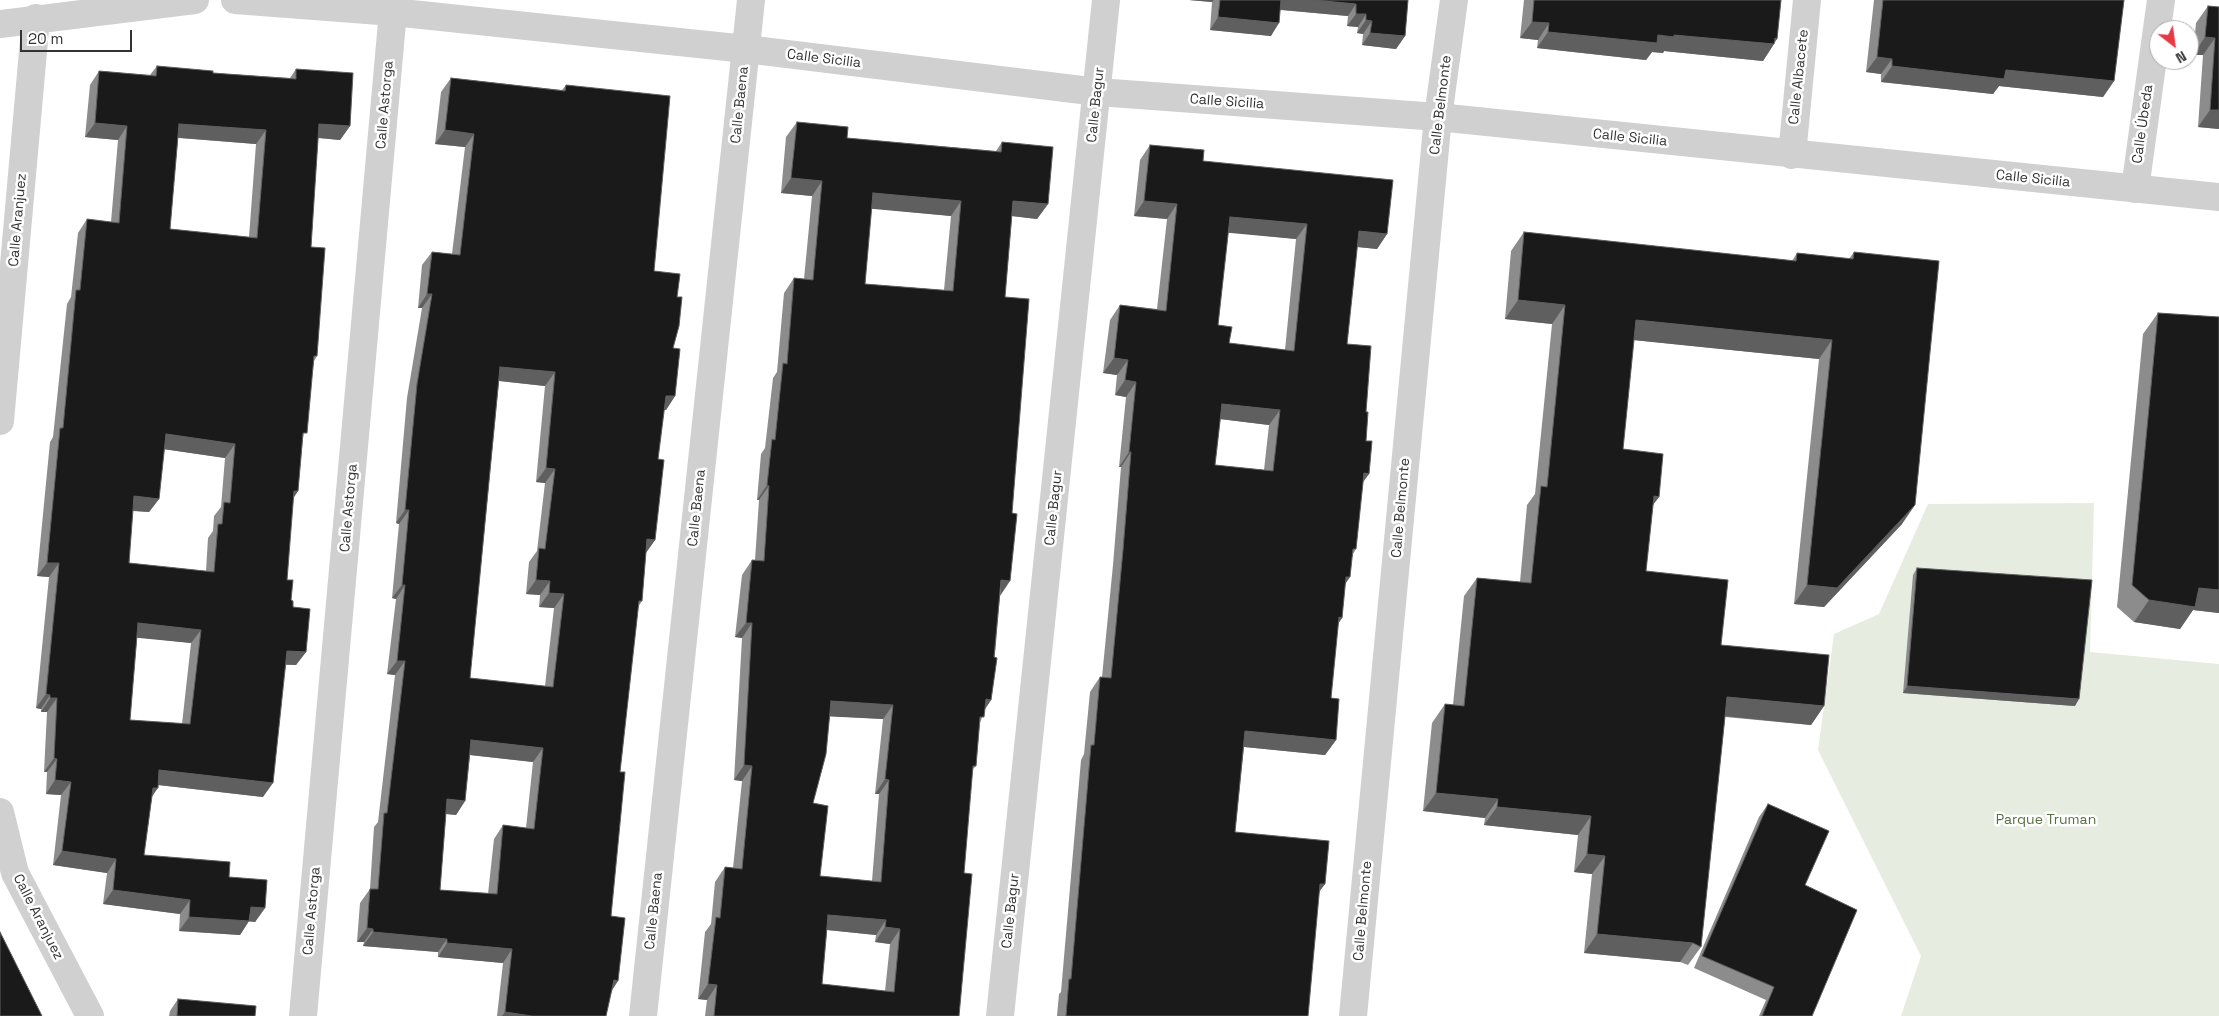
<!DOCTYPE html>
<meta charset="utf-8">
<style>
body{margin:0}
#map{position:relative;width:2219px;height:1016px;overflow:hidden;background:#fff;font-family:"Space Grotesk",sans-serif}
canvas{display:block}
.north{position:absolute;left:2149px;top:20px;width:50px;height:50px;box-sizing:border-box;background:#fff;border:1px solid #adadad;border-radius:50%;rotate:150deg;font-size:14px;font-weight:700;line-height:20px;text-align:center;color:#333}
.north::after{content:'';display:block;margin:auto;width:18px;height:22px;background:#e63946;clip-path:polygon(50% 0,100% 100%,50% 72%,0 100%)}
.scale{position:absolute;left:20px;top:30px;width:112px;height:22px;box-sizing:border-box;border:2px solid #333;border-top:0;padding-left:6px;font-size:15px;line-height:18px;white-space:nowrap;color:#333;-webkit-text-stroke:4px #fff;paint-order:stroke}
</style>
<div id="map">
<canvas width="2219" height="1016"></canvas>
<div class="north">N</div>
<div class="scale">20 m</div>
</div>
<script>
const g = document.querySelector('canvas').getContext('2d');
g.lineJoin = 'round';
function paint(path, color) { g.fillStyle = color; g.fill(path, 'evenodd'); }
const shape = rows => new Path2D(rows.map(r => 'M' + r).join(''));
function strokePath(path, color, width, dash) { g.strokeStyle = color; g.lineWidth = width; g.lineCap = dash ? 'butt' : 'round'; g.setLineDash(dash || []); g.stroke(path); }
function drawText(font, color, halo, rows, align = 'center') {
  g.font = font + ' "Space Grotesk",sans-serif'; g.lineWidth = 5; g.setLineDash([]); g.textBaseline = 'middle'; g.strokeStyle = halo; g.fillStyle = color; for (const [text, x, y, turn = 0] of rows) {
    g.save(); g.translate(x, y); g.rotate((+turn || 0) * Math.PI / 180); g.textAlign = isNaN(turn) ? turn : align; if (halo) g.strokeText(text, 0, 0); g.fillText(text, 0, 0); g.restore();
  }
}
const green = shape([
 [2094,503,2090,652,2219,664,2219,1016,1901,1016,1921,956,1818,750,1834,634,1879,614,1928,504]
]);
const minor = shape([
 [1792,155,1807,0],
 [2135,189,2161,0],
 [0,421,36,18],
 [0,812,15,873,90,1016],
 [303,1016,394,0],
 [643,1016,751,0],
 [1000,1016,1106,0],
 [1353,1016,1438,117,1454,0]
]);
const tertiary = shape([
 [235,0,393,12,746,49,1098,92,1438,117,2219,197],
 [0,24,195,0]
]);
const wall = shape([
 [1189,0,1408,0,1405,36,1396,49,1362,45,1363,34,1357,33,1358,27,1347,26,1348,16,1280,10,1271,36,1210,30,1212,2],
 [1524,0,1781,0,1777,39,1763,61,1664,51,1663,53,1652,52,1646,60,1537,48,1538,40,1520,38],
 [1874,0,2124,0,2114,81,2103,97,1999,86,1993,94,1881,82,1881,74,1866,72],
 [2208,6,2219,7,2219,129,2198,127,2203,55,2193,55,2196,23],
 [157,66,213,73,290,78,296,69,350,126,340,140,318,138,311,247,317,356,314,361,303,438,298,491,293,498,287,580,291,600,306,652,296,665,286,665,263,797,158,785,152,797,144,855,229,877,265,908,255,922,249,921,240,935,179,931,180,914,103,904,107,873,53,865,61,795,46,794,47,772,44,772,47,712,41,712,41,709,36,708,49,577,37,576,50,442,53,437,67,304,71,297,78,233,87,219,111,222,118,140,85,137,90,85,99,71,150,75],
 [178,138,256,144,249,237,170,229],
 [164,449,225,458,221,507,214,516,213,531,208,538,206,571,129,563,132,511,149,512,159,499],
 [137,637,191,643,182,724,130,720],
 [451,78,562,90,566,85,654,271,677,297,673,348,675,396,666,410,664,410,658,459,655,540,646,553,642,601,638,607,620,772,611,916,611,991,606,1016,497,1016,503,963,438,957,438,952,363,946,364,942,357,942,360,903,370,889,374,827,378,822,395,675,387,674,396,599,392,598,399,524,396,523,407,398,422,308,418,308,422,265,432,252,452,254,465,147,435,144,441,92],
 [499,381,545,386,536,482,545,483,537,551,529,562,526,594,540,595,539,607,554,608,545,686,470,678],
 [470,755,533,762,526,828,503,825,494,839,488,894,440,890,446,814,456,815,465,801],
 [797,122,847,138,996,151,1002,142,1048,204,1037,219,1012,216,1005,297,1000,596,991,700,985,709,980,723,976,766,972,770,964,873,959,1016,705,1016,707,1000,698,999,705,932,711,924,715,882,725,867,733,868,742,781,734,780,742,638,735,637,742,575,752,560,755,560,759,500,757,500,761,454,765,448,773,378,777,372,784,293,794,278,804,279,812,196,781,193,786,137],
 [871,208,951,216,944,290,865,284],
 [830,716,883,719,875,794,879,794,872,881,820,876,813,803],
 [827,930,876,935,875,942,890,944,885,991,822,984],
 [1150,145,1203,161,1387,234,1377,249,1357,247,1347,344,1366,412,1363,482,1356,549,1353,554,1345,584,1342,618,1338,624,1331,698,1336,740,1325,755,1244,747,1235,832,1325,884,1319,891,1308,1016,1057,1016,1059,994,1061,992,1081,760,1084,754,1090,692,1100,677,1102,677,1113,565,1121,467,1119,467,1126,397,1115,395,1117,375,1103,373,1110,320,1120,305,1157,309,1167,219,1134,216,1140,160],
 [1228,232,1296,239,1285,350,1229,343,1218,325],
 [1220,419,1269,425,1264,470,1215,465],
 [1524,232,1792,261,1797,253,1849,259,1854,252,1902,524,1824,607,1794,604,1819,359,1634,340,1623,449,1659,497,1653,505,1646,571,1721,645,1824,706,1811,725,1725,717,1701,947,1688,965,1680,962,1584,953,1592,874,1574,872,1578,835,1484,825,1485,818,1423,811,1432,723,1445,704,1453,705,1464,596,1477,578,1520,582,1527,505,1535,494,1552,324,1505,319,1511,251],
 [2158,313,2219,317,2219,613,2193,610,2180,629,2134,622,2117,607,2143,334],
 [1917,568,2075,706,1903,693,1913,575],
 [1768,804,1805,885,1812,1016,1759,1016,1766,1000,1694,968,1759,817],
 [178,999,255,1016,169,1016,170,1011]
]);
const shadedWall = shape([
 [1189,0,1214,0,1212,2],
 [1279,0,1314,0,1356,4,1348,16,1273,9],
 [1356,14,1366,14,1358,27,1347,26],
 [1218,17,1279,23,1271,36,1210,30],
 [1366,20,1372,21,1363,34,1357,33],
 [1532,22,1549,23,1538,40,1520,38],
 [1548,32,1674,35,1777,39,1773,44,1774,44,1763,61,1664,51,1663,53,1652,52,1646,60,1537,48],
 [1370,33,1405,36,1396,49,1362,45],
 [2205,37,2215,38,2203,55,2193,55],
 [1877,57,1892,59,1881,74,1866,72],
 [1892,66,2006,70,2114,81,2103,97,1999,86,1993,94,1881,82],
 [2210,110,2219,110,2219,129,2198,127],
 [95,123,127,126,118,140,85,137],
 [179,124,266,130,256,144,170,137],
 [319,124,350,126,340,140,310,137],
 [445,130,474,134,465,147,435,144],
 [791,178,822,181,812,196,781,193],
 [873,193,961,201,951,216,863,208],
 [1013,201,1048,204,1037,219,1003,215],
 [1144,201,1177,204,1167,219,1134,216],
 [1230,217,1307,224,1296,239,1220,232],
 [1359,231,1387,234,1377,249,1349,246],
 [427,294,432,294,422,308,418,308],
 [1518,300,1565,305,1552,324,1505,319],
 [1636,320,1832,340,1819,359,1623,339],
 [1114,358,1128,360,1117,375,1103,373],
 [500,367,555,372,545,386,491,380],
 [1125,380,1136,382,1126,397,1115,395],
 [666,396,675,396,666,410,656,410],
 [1222,404,1280,410,1269,425,1212,418],
 [166,434,235,444,225,458,156,448],
 [1129,452,1131,452,1121,467,1119,467],
 [546,468,555,469,545,483,536,482],
 [1364,473,1369,474,1358,489],
 [767,485,769,486,759,500,757,500],
 [294,491,298,491,289,505],
 [134,496,159,499,149,512,124,510],
 [1654,496,1659,497,1645,515],
 [1915,505,1902,524,1824,607,1794,604,1807,585],
 [405,510,409,510,399,524,396,523],
 [647,539,655,540,645,554],
 [47,563,59,563,49,577,37,576],
 [1346,577,1350,577,1340,592],
 [536,580,550,581,540,595,526,594],
 [1001,580,1010,581,1000,596],
 [402,585,405,585,396,599,392,598],
 [2199,588,2219,590,2219,613,2193,610,2180,629,2134,622,2149,600],
 [549,593,564,594,554,608,539,607],
 [1339,617,1342,618,1332,633],
 [138,623,201,630,191,643,129,637],
 [746,623,752,623,742,638,735,637],
 [287,651,306,652,296,665,278,664],
 [397,661,405,661,395,675,387,674],
 [1907,686,2079,699,2075,706,1903,693],
 [46,694,50,695,41,709,36,708],
 [1727,697,1824,706,1811,725,1714,715],
 [50,698,57,698,47,712,41,712],
 [986,699,991,700,981,715],
 [831,701,893,705,883,719,821,716],
 [1245,731,1336,740,1325,755,1235,746],
 [471,740,543,748,533,762,461,754],
 [54,758,57,759,47,772,44,772],
 [744,765,752,766,742,781,734,780],
 [159,770,273,783,263,797,150,784],
 [885,779,889,780,879,794,875,794],
 [55,780,71,782,61,795,46,794],
 [153,788,158,788,148,802],
 [1436,793,1498,799,1485,818,1423,811],
 [447,799,465,801,456,815,437,813],
 [1497,807,1591,816,1578,835,1484,825],
 [62,851,116,859,107,873,53,865],
 [1587,854,1605,856,1592,874,1574,872],
 [1320,884,1325,884,1314,899],
 [113,890,190,900,180,914,103,904],
 [251,907,265,908,255,922,246,921,249,921,240,935,179,931,189,917],
 [828,915,886,920,876,935,818,929],
 [885,927,900,929,890,944,875,942],
 [367,928,373,929,364,942,357,942],
 [373,932,447,939,438,952,363,946],
 [1597,934,1693,943,1680,962,1584,953],
 [447,943,512,949,503,963,438,957],
 [614,980,618,981,609,995],
 [708,984,717,985,707,1000,698,999],
 [505,1012,532,1016,502,1016]
]);
const building = shape([
 [1220,0,1281,0,1279,23,1218,17,1220,0],
 [1314,0,1408,0,1405,36,1370,33,1372,21,1366,20,1366,14,1356,14,1356,4,1314,0],
 [1534,0,1781,0,1777,39,1775,38,1774,44,1674,35,1674,37,1658,35,1657,43,1548,32,1549,23,1532,22,1534,0],
 [1883,0,2124,0,2114,81,2006,70,2004,79,1892,66,1892,59,1877,57,1883,0],
 [2208,6,2219,7,2219,110,2210,110,2215,38,2205,37,2208,6],
 [157,66,213,71,213,73,296,79,296,69,353,73,350,126,319,124,311,247,325,248,317,356,314,356,307,433,303,433,298,491,294,491,287,580,293,580,291,600,293,601,293,607,310,609,306,652,287,651,273,783,159,770,158,788,153,788,144,855,230,862,229,877,267,880,265,908,251,907,249,921,189,917,190,900,113,890,116,859,62,851,71,782,55,780,57,759,54,758,57,698,50,698,50,695,46,694,59,563,47,563,60,428,63,428,76,290,80,290,87,219,119,223,127,126,95,123,99,71,156,76,157,66],
 [179,124,266,130,257,238,170,229,179,124],
 [166,434,235,444,230,503,224,502,222,524,218,524,214,572,129,563,134,496,159,499,166,434],
 [138,623,201,630,190,724,130,720,138,623],
 [451,78,565,91,566,85,670,96,654,271,680,274,677,297,682,297,679,326,673,348,680,349,675,396,666,396,658,459,664,460,655,540,647,539,642,601,639,601,620,772,625,772,611,916,625,918,618,981,614,980,606,1016,532,1016,505,1012,512,949,447,943,447,939,373,932,373,929,367,928,370,889,378,889,384,813,387,813,405,661,397,661,405,585,402,585,409,510,405,510,417,384,432,294,427,294,432,252,460,255,474,134,445,130,451,78],
 [500,367,555,372,546,468,555,469,545,549,539,548,536,580,550,581,549,593,564,594,553,687,470,678,500,367],
 [471,740,543,748,534,829,503,825,497,894,440,890,447,799,465,801,471,740],
 [797,122,848,127,847,138,1001,152,1002,142,1053,147,1048,204,1013,201,1005,297,1029,299,1012,513,1017,514,1010,581,1001,580,994,657,997,658,991,700,986,699,984,717,980,717,976,766,973,766,964,873,972,874,959,1016,714,1016,717,985,708,984,716,917,720,918,725,867,742,869,752,766,744,765,752,623,746,623,752,560,764,561,769,486,767,485,772,439,775,440,783,363,787,364,794,278,813,280,822,181,791,178,797,122],
 [873,193,961,201,953,291,865,284,873,193],
 [831,701,893,705,885,779,889,780,881,882,820,876,828,806,813,803,826,754,831,701],
 [828,915,886,920,885,927,900,929,894,992,822,984,828,915],
 [1150,145,1204,150,1203,161,1393,180,1387,234,1359,231,1347,344,1371,346,1366,412,1368,412,1366,441,1372,441,1369,474,1364,473,1356,549,1353,549,1350,577,1346,577,1342,618,1339,617,1331,698,1339,699,1336,740,1245,731,1235,832,1329,841,1325,884,1320,884,1308,1016,1066,1016,1069,979,1071,979,1091,745,1094,745,1100,677,1111,678,1123,550,1131,452,1129,452,1136,382,1125,380,1128,360,1114,358,1120,305,1166,311,1177,204,1144,201,1150,145],
 [1230,217,1307,224,1294,351,1229,343,1232,327,1218,325,1230,217],
 [1222,404,1280,410,1273,471,1215,465,1222,404],
 [1524,232,1796,261,1797,253,1853,259,1854,252,1939,261,1915,505,1837,588,1807,585,1832,340,1636,320,1623,449,1663,454,1659,497,1654,496,1646,571,1728,580,1721,645,1829,655,1824,706,1727,697,1701,947,1693,943,1597,934,1605,856,1587,854,1591,816,1497,807,1498,799,1436,793,1445,704,1464,706,1477,578,1531,583,1541,486,1547,487,1565,305,1518,300,1524,232],
 [2158,313,2219,317,2219,590,2199,588,2195,607,2149,600,2132,585,2158,313],
 [1917,568,2092,580,2079,699,1907,686,1917,568],
 [1768,804,1829,831,1805,885,1857,910,1812,1016,1762,1016,1774,987,1702,956,1768,804],
 [0,932,42,1016,0,1016,0,932],
 [178,999,256,1006,255,1016,177,1016,178,999]
]);
const streetNames = [
 ["Calle Sicilia",824,59,7],
 ["Calle Albacete",1799,77,-84],
 ["Calle Sicilia",1227,102,4],
 ["Calle Astorga",385,105,-85],
 ["Calle Baena",740,105,-84],
 ["Calle Bagur",1096,105,-84],
 ["Calle Belmonte",1441,105,-83],
 ["Calle Úbeda",2143,124,-82],
 ["Calle Sicilia",1630,138,6],
 ["Calle Sicilia",2033,179,6],
 ["Calle Aranjuez",18,220,-85],
 ["Calle Astorga",349,508,-85],
 ["Calle Baena",697,508,-84],
 ["Calle Bagur",1054,508,-84],
 ["Calle Belmonte",1401,508,-85],
 ["Calle Astorga",312,911,-85],
 ["Calle Baena",654,911,-84],
 ["Calle Bagur",1011,911,-84],
 ["Calle Belmonte",1363,911,-85],
 ["Calle Aranjuez",38,917,63]
];
const parkNames = [
 ["Parque Truman",2046,820]
];
paint(green, '#e6ecdf');
strokePath(minor, '#d0d0d0', 28);
strokePath(tertiary, '#d0d0d0', 28);
paint(wall, '#8c8c8c');
paint(shadedWall, '#5f5f5f');
paint(building, '#1a1a1a');
strokePath(building, '#5f5f5f', 1);
drawText('14px', '#333', '#fff', streetNames);
drawText('14px', '#56703f', '#fff', parkNames);
</script>
